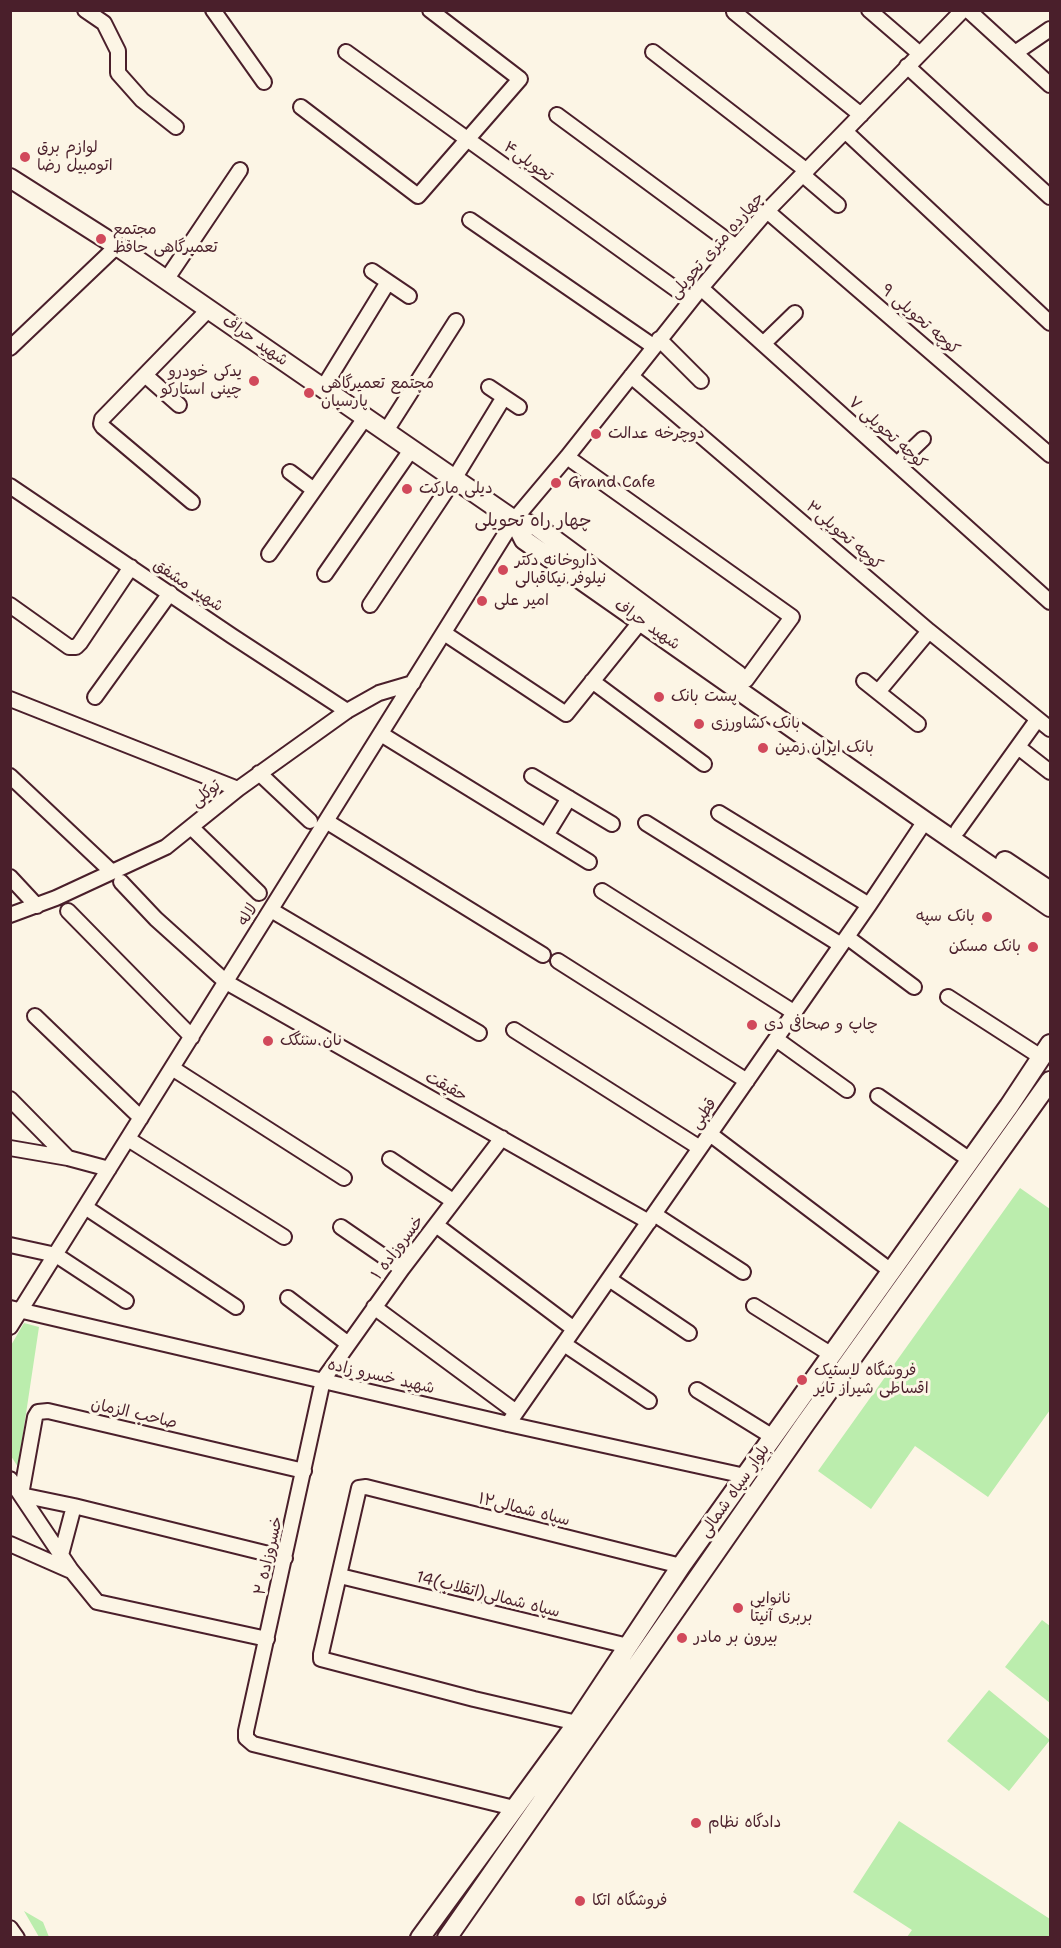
<!DOCTYPE html>
<meta charset="utf-8">
<style>
body{margin:0}
#map{position:relative;width:1061px;height:1948px;overflow:hidden;background:#fcf5e5;font-family:"Shantell Sans",sans-serif}
canvas{display:block}
.frame{position:absolute;inset:0;border:12px solid #4a1f2b;pointer-events:none}
</style>
<div id="map">
<canvas width="1061" height="1948"></canvas>
<div class="frame"></div>
</div>
<script>
const g = document.querySelector('canvas').getContext('2d');
g.lineJoin = 'round';
function paint(path, color) { g.fillStyle = color; g.fill(path, 'evenodd'); }
const shape = rows => new Path2D(rows.map(r => 'M' + r).join(''));
function strokePath(path, color, width, dash) { g.strokeStyle = color; g.lineWidth = width; g.lineCap = dash ? 'butt' : 'round'; g.setLineDash(dash || []); g.stroke(path); }
function drawText(font, color, halo, rows, align = 'center') {
  g.font = font + ' "Shantell Sans","Playpen Sans Arabic",sans-serif'; g.lineWidth = 6; g.setLineDash([]); g.textBaseline = 'middle'; g.strokeStyle = halo; g.fillStyle = color; for (const [text, x, y, turn = 0] of rows) {
    g.save(); g.translate(x, y); g.rotate((+turn || 0) * Math.PI / 180); g.textAlign = isNaN(turn) ? turn : align; if (halo) g.strokeText(text, 0, 0); g.fillText(text, 0, 0); g.restore();
  }
}
const green = shape([
 [1020,1188,1050,1209,1050,1410,988,1497,915,1446,871,1509,818,1471],
 [24,1323,39,1327,18,1467,11,1456,10,1347],
 [1042,1620,1050,1626,1050,1703,1005,1667],
 [989,1690,1050,1740,1009,1791,947,1741],
 [899,1821,1050,1919,1050,1937,907,1937,912,1930,853,1892],
 [24,1911,43,1922,49,1937,39,1937]
]);
const minor = shape([
 [85,10,104,23,118,51,118,73,142,100,176,127],
 [213,10,264,82],
 [869,10,920,54],
 [968,10,1050,85],
 [734,12,861,115],
 [346,52,691,300],
 [653,52,807,171],
 [1015,53,1050,29],
 [907,66,1050,197],
 [301,107,418,196,520,79,430,10],
 [557,115,736,247],
 [845,131,1050,323],
 [803,175,838,205],
 [767,211,1050,455],
 [470,220,653,346],
 [372,271,409,296],
 [166,280,240,170],
 [701,288,1050,602],
 [659,339,701,381],
 [763,344,795,313],
 [10,348,117,246],
 [145,375,179,405],
 [631,376,929,631,1050,729],
 [489,387,519,407],
 [323,388,388,282],
 [386,431,456,321],
 [567,457,792,617,746,680],
 [897,464,923,439],
 [290,472,314,490],
 [10,486,232,636,347,711],
 [192,502,103,427,101,424,102,419,209,309],
 [269,554,365,418],
 [325,574,411,450],
 [10,605,69,647,76,647,80,643,131,567],
 [370,605,454,479,504,397],
 [444,633,566,714,641,621],
 [592,681,704,764],
 [864,681,918,724],
 [878,692,929,631],
 [95,697,170,593],
 [10,699,238,789],
 [381,734,589,862],
 [1018,747,1050,772],
 [259,773,310,821],
 [10,776,112,872],
 [532,776,612,824],
 [719,813,869,905],
 [326,821,543,955],
 [646,823,841,945],
 [191,827,259,893],
 [958,830,1037,720],
 [547,834,569,798],
 [10,877,37,906],
 [121,882,156,919,226,982,649,1222],
 [602,891,795,1013],
 [271,910,479,1033],
 [68,911,192,1037],
 [10,915,56,898,166,847,238,789,347,711,379,693,413,683],
 [847,937,914,987],
 [558,961,747,1081],
 [948,997,1041,1057],
 [35,1016,141,1118],
 [514,1030,700,1148],
 [776,1039,847,1090],
 [172,1068,344,1178],
 [878,1096,970,1160],
 [10,1099,68,1158],
 [710,1134,891,1271],
 [502,1138,402,1269,323,1380,246,1731,246,1738,253,1744,514,1808],
 [128,1139,284,1237],
 [10,1148,68,1158,109,1169],
 [390,1159,453,1201],
 [85,1207,236,1307],
 [654,1214,743,1272],
 [436,1225,574,1329],
 [341,1227,402,1269],
 [10,1245,56,1255,126,1301],
 [609,1279,689,1333],
 [288,1298,347,1343],
 [754,1306,832,1355],
 [374,1307,516,1412],
 [10,1308,508,1424,745,1476],
 [10,1327,514,520,567,457,701,288,767,211,963,10],
 [564,1344,649,1401],
 [697,1390,773,1437],
 [508,1424,869,905,925,821],
 [10,1479,71,1570,97,1602,267,1639],
 [21,1495,35,1417,38,1412,48,1411,304,1471],
 [21,1495,74,1506,285,1558],
 [10,1544,69,1570],
 [61,1555,74,1506],
 [340,1576,628,1646],
 [577,1723,474,1699,321,1659,321,1654,359,1488,366,1487,681,1566],
 [10,1928,17,1938]
]);
const major = shape([
 [10,178,117,246,514,520,524,540,925,821,1050,907],
 [514,520,536,526,738,675],
 [1005,861,1050,891],
 [420,1938,577,1723,681,1566,1009,1106,1050,1044],
 [447,1938,805,1424,1050,1081]
]);
const markers = [
 [25,157,6,"#d1495b"],
 [101,239,6,"#d1495b"],
 [254,381,6,"#d1495b"],
 [309,393,6,"#d1495b"],
 [596,434,6,"#d1495b"],
 [556,483,6,"#d1495b"],
 [407,489,6,"#d1495b"],
 [503,570,6,"#d1495b"],
 [482,601,6,"#d1495b"],
 [659,697,6,"#d1495b"],
 [699,724,6,"#d1495b"],
 [763,748,6,"#d1495b"],
 [987,917,6,"#d1495b"],
 [1033,947,6,"#d1495b"],
 [752,1025,6,"#d1495b"],
 [268,1041,6,"#d1495b"],
 [802,1380,6,"#d1495b"],
 [738,1608,6,"#d1495b"],
 [682,1638,6,"#d1495b"],
 [696,1823,6,"#d1495b"],
 [580,1901,6,"#d1495b"]
];
const poiNames = [
 ["لوازم برق",37,148],
 ["اتومبیل رضا",37,166],
 ["مجتمع",113,230],
 ["تعمیرگاهی حافظ",113,248],
 ["یدکی خودرو",242,372,"right"],
 ["چینی استارکو",242,390,"right"],
 ["مجتمع تعمیرگاهی",321,384],
 ["پارسیان",321,402],
 ["دوچرخه عدالت",608,434],
 ["Grand Cafe",568,483],
 ["دیلی مارکت",419,489],
 ["داروخانه دکتر",515,561],
 ["نیلوفر نیکاقبالی",515,579],
 ["امیر علی",494,601],
 ["پست بانک",671,697],
 ["بانک کشاورزی",711,724],
 ["بانک ایران زمین",775,748],
 ["بانک سپه",975,917,"right"],
 ["بانک مسکن",1021,947,"right"],
 ["چاپ و صحافی دی",764,1025],
 ["نان سنگک",280,1041],
 ["فروشگاه لاستیک",814,1371],
 ["اقساطی شیراز تایر",814,1389],
 ["نانوایی",750,1599],
 ["بربری آنیتا",750,1617],
 ["بیرون بر مادر",694,1638],
 ["دادگاه نظام",708,1823],
 ["فروشگاه اتکا",592,1901]
];
const streetNames = [
 ["تحویلی۴",528,162,36],
 ["چهارده متری تحویلی",717,246,-49],
 ["کوچه تحویلی ۹",920,320,41],
 ["شهید حراف",255,341,35],
 ["کوچه تحویلی ۷",887,433,42],
 ["کوچه تحویلی۳",844,536,41],
 ["شهید مشفق",188,586,34],
 ["شهید حراف",647,625,35],
 ["توکلی",206,794,-39],
 ["لاله",248,915,-58],
 ["حقیقت",446,1087,29],
 ["قطبی",704,1114,-55],
 ["خسروزاده ۱",398,1248,-53],
 ["شهید خسرو زاده",381,1377,13],
 ["صاحب الزمان",134,1414,13],
 ["بلوار سپاه شمالی",735,1491,-55],
 ["سپاه شمالی۱۲",524,1510,14],
 ["خسروزاده ۲",269,1556,-77],
 ["14سپاه شمالی(اتقلاب)",488,1595,14]
];
const neighbourhoodNames = [
 ["چهار راه تحویلی",533,521]
];
paint(green, '#bbedad');
strokePath(minor, '#4a1f2b', 18);
strokePath(major, '#4a1f2b', 22);
strokePath(minor, '#fcf5e5', 14);
strokePath(major, '#fcf5e5', 18);
for (const [x, y, r, color] of markers) { const dot = new Path2D(); dot.arc(x, y, r, 0, 2 * Math.PI); g.fillStyle = color; g.fill(dot); strokePath(dot, '#fcf5e5', 2); }
drawText('16px', '#4a1f2b', '#fcf5e5', poiNames, 'left');
drawText('16px', '#4a1f2b', '#fcf5e5', streetNames);
drawText('18px', '#4a1f2b', '#fcf5e5', neighbourhoodNames);
</script>
